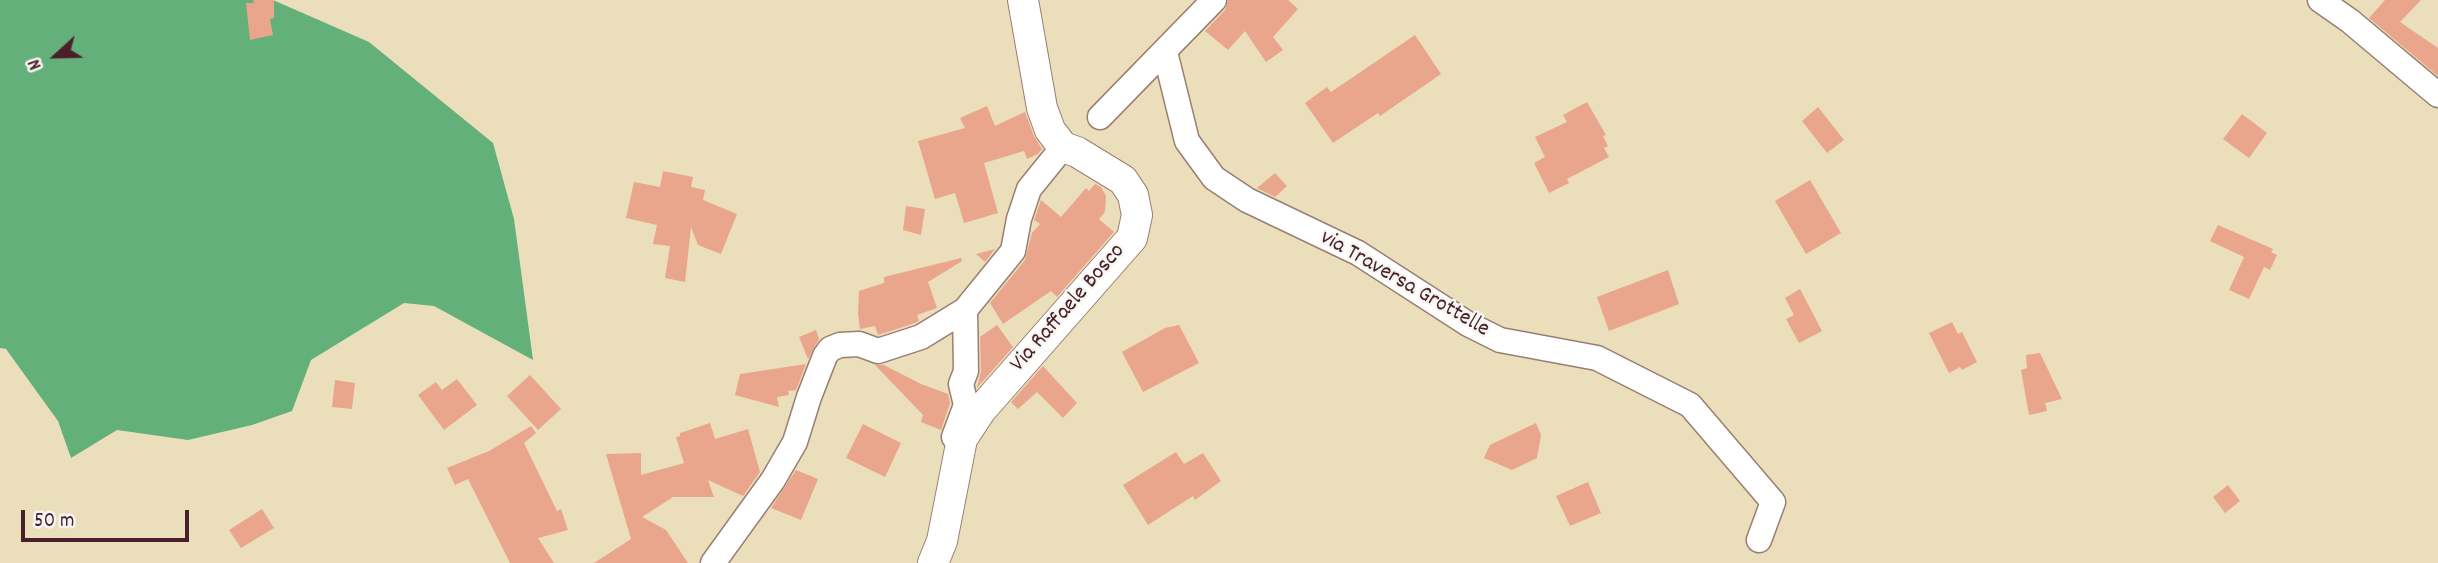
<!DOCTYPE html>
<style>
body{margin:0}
#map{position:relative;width:2438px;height:563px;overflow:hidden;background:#ebdebb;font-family:Dekko,sans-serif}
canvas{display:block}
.north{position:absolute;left:21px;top:21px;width:70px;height:70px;-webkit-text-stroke:5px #f6f6f2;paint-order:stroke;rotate:248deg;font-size:19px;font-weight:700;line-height:28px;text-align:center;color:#4a1f2b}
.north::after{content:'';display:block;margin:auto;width:24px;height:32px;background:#4a1f2b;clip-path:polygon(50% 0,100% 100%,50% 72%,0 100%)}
.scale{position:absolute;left:21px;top:510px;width:168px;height:32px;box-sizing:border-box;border:4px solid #4a1f2b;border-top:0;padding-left:9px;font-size:21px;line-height:24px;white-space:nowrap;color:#4a1f2b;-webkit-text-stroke:5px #f6f6f2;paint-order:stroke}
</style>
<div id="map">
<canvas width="2438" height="563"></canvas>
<div class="north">N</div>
<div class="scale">50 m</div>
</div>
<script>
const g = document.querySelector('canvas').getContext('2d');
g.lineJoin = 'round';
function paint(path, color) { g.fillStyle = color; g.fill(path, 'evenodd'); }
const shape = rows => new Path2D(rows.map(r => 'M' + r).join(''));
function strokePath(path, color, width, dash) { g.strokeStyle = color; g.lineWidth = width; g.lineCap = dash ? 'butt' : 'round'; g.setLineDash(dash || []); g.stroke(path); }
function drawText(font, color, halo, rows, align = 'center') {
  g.font = font + ' Dekko,sans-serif'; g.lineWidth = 5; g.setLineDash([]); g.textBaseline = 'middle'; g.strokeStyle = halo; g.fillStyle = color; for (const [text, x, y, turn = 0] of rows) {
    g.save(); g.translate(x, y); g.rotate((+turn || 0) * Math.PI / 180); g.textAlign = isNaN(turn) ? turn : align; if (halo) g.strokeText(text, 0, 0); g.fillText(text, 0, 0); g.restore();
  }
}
const forest = shape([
 [0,0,273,0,369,42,493,143,514,219,533,360,434,306,404,303,311,360,292,411,252,425,188,440,117,430,71,458,58,421,6,349,0,348]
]);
const building = shape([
 [253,0,274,0,274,18,270,19,273,35,250,40,246,3,254,3],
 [1228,0,1288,0,1298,9,1273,37,1283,50,1266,62,1245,31,1228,50,1205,31,1225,10],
 [2385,0,2421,0,2400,22,2438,48,2438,76,2369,18],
 [1415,35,1441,74,1380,116,1378,113,1333,143,1305,103,1327,87,1331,92],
 [1587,102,1606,135,1603,136,1608,146,1604,148,1609,157,1567,179,1569,183,1549,193,1534,163,1545,157,1535,137,1567,122,1563,115],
 [987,106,995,126,1025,112,1034,136,1042,149,1038,154,1027,159,1024,151,984,163,998,213,964,223,955,193,935,199,918,141,965,128,960,118],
 [1818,107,1844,140,1827,153,1802,121],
 [2242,114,2267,133,2249,158,2223,139],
 [663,171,693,177,691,187,705,190,703,200,737,214,721,254,698,245,691,227,685,282,665,278,670,246,653,244,657,225,626,218,634,182,660,187],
 [1275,173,1287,186,1275,197,1257,188],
 [1810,180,1841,233,1806,254,1775,201],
 [1095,184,1101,187,1106,196,1105,212,1099,219,1114,232,1057,297,1051,291,1003,324,990,303,1025,260,1032,233,1040,224,1034,220,1041,200,1061,217,1086,188,1089,191],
 [906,206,925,209,921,235,903,230],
 [2218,225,2273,249,2271,252,2277,255,2270,270,2264,267,2249,299,2229,290,2244,257,2210,241],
 [995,249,985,262,976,254],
 [961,258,962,261,928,282,937,308,917,315,919,321,915,323,878,335,875,326,860,329,858,314,859,291,884,283,884,277],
 [1668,270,1679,304,1609,331,1597,297],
 [1800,289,1822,331,1799,343,1786,319,1794,315,1785,298],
 [1952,322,1958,334,1962,332,1977,362,1962,370,1960,367,1949,373,1929,333],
 [997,325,1013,347,977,388,981,371,980,337],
 [1179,325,1199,363,1143,392,1122,352,1165,328],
 [816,330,819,339,808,359,799,337],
 [2040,353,2062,399,2045,403,2047,411,2029,415,2021,370,2027,368,2026,355],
 [806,364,796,390,788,391,789,395,777,397,779,407,735,395,740,374],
 [875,365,884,365,921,384,948,394,950,403,941,430,921,422,923,415],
 [1043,366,1077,403,1063,418,1037,392,1018,409,1011,402],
 [530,375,561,409,538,430,507,396],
 [457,379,477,405,444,430,418,395,436,382,442,390],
 [335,380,355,383,352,409,332,407],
 [710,423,715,439,748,429,760,472,743,496,708,480,714,497,673,497,642,517,666,530,688,563,594,563,631,539,606,454,641,453,641,475,684,463,676,437,680,436,680,433],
 [1536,423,1541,435,1537,458,1512,470,1484,458,1490,445],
 [863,424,901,443,885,477,846,458],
 [531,426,536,433,524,443,557,511,561,509,568,530,538,538,554,563,510,563,468,479,455,485,447,468,489,451],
 [1176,452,1184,464,1203,453,1221,481,1195,500,1193,496,1148,525,1123,485],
 [796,470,818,479,801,520,771,508],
 [1588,482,1601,513,1570,526,1556,496],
 [2228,485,2240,501,2225,513,2213,497],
 [262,509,274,528,241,548,229,530]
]);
const minor = shape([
 [2320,0,2350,21,2438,95],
 [1165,52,1187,141,1214,178,1247,200,1358,253,1468,324,1500,340,1597,358,1690,405,1773,502,1759,540],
 [1100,117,1214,0],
 [954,437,966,405,961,384,966,371,965,310],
 [713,563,773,480,795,442,809,397,825,356,830,349,840,345,859,344,878,351,921,337,965,310,1013,251,1019,219,1029,189,1063,147]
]);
const tertiary = shape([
 [933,563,942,541,962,439,981,410,1132,238,1137,215,1133,195,1123,180,1077,152,1063,147,1050,130,1042,108,1023,0]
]);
const streetNames = [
 ["via Traversa Grottelle",1404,285,30],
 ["Via Raffaele Bosco",1069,309,-49]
];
paint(forest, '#64b07a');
paint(building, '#e9a68c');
strokePath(minor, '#9a7e73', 27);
strokePath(tertiary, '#9a7e73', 32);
strokePath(minor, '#fff', 24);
strokePath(tertiary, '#fff', 30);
drawText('23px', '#4a1f2b', '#f6f6f2', streetNames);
</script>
